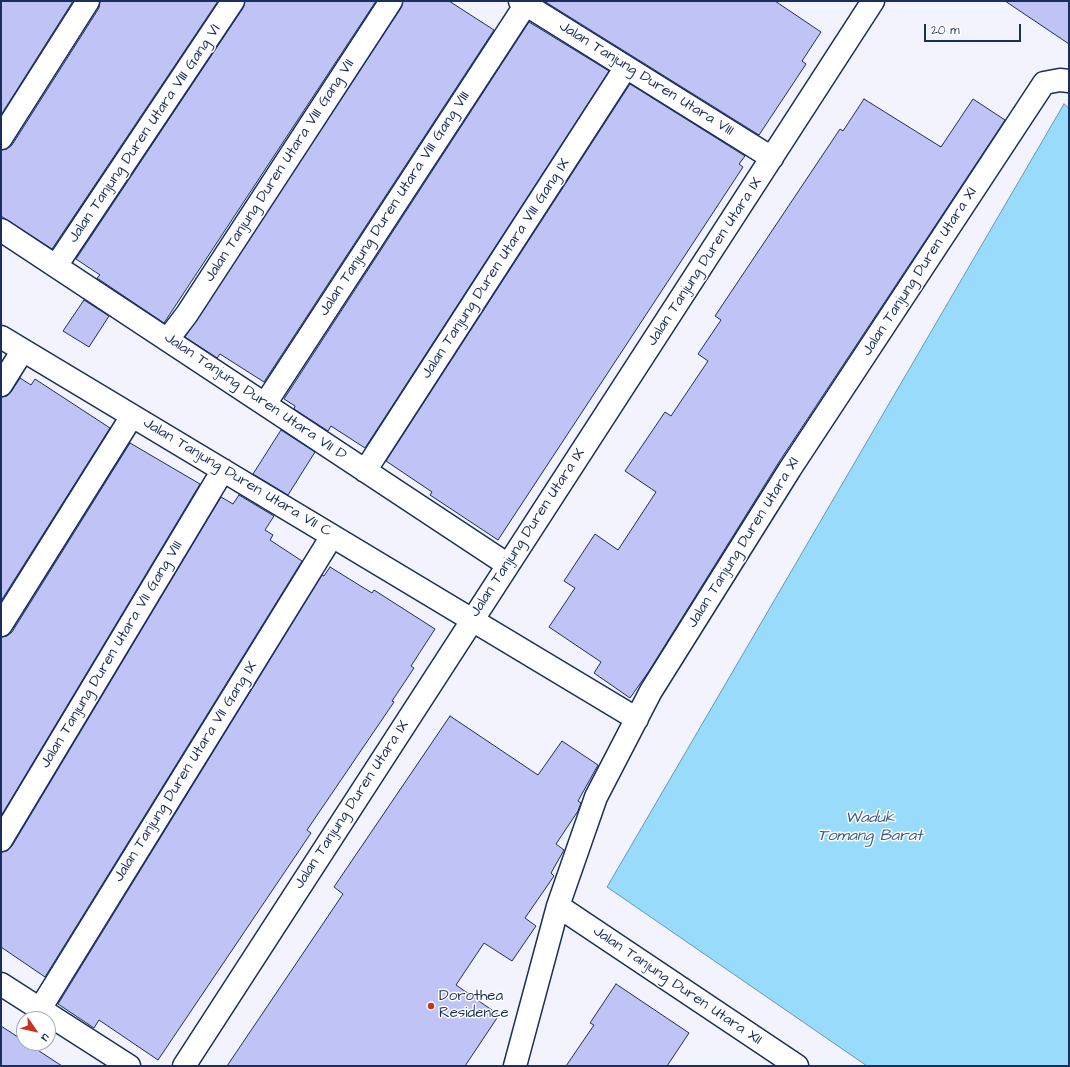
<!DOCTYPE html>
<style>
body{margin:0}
#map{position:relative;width:1070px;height:1067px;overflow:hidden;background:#f2f3fd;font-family:"Architects Daughter",sans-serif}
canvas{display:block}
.frame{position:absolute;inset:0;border:2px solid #1b2f5e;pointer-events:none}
.north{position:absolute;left:16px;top:1011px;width:40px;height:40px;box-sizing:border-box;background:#fff;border:1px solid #a4acbf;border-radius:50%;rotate:124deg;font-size:11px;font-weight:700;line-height:16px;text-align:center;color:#1b2f5e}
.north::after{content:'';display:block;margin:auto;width:14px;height:18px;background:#c8321e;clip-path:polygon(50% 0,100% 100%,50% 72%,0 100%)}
.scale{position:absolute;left:924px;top:24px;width:97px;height:18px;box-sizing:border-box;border:2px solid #1b2f5e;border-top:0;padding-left:5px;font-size:12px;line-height:14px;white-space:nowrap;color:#1b2f5e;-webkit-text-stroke:3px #fff;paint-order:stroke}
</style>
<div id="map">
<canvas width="1070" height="1067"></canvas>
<div class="frame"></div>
<div class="north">U</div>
<div class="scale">20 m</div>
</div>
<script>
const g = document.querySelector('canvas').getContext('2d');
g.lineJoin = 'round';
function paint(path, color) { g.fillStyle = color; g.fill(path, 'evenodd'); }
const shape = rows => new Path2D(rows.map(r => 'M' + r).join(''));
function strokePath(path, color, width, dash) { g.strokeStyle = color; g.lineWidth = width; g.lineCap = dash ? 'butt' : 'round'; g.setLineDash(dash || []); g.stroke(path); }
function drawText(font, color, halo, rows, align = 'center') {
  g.font = font + ' "Architects Daughter",sans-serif'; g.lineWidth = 3; g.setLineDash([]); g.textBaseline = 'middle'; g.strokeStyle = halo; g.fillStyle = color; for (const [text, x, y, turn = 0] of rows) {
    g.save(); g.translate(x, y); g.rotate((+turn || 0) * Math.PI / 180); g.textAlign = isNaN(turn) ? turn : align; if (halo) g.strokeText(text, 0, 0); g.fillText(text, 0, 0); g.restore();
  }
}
const water = shape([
 [1064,104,1069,108,1069,1066,867,1066,607,887,1064,104]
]);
const building = shape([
 [1,1,73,1,1,115,1,1],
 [100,1,218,1,52,249,1,216,1,150,7,149,12,145,99,8,100,1],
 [245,1,376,1,164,323,97,278,100,275,76,259,243,8,245,1],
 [403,1,449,1,494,30,264,382,220,354,217,358,185,337,401,8,403,1],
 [544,1,775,1,821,32,802,61,806,64,759,135,544,1],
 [1005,1,1069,1,1069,44,1005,1],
 [529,22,609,71,365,448,331,426,328,431,294,409,295,406,284,399,529,22],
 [630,84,745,156,739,164,743,167,498,540,430,495,432,492,386,461,630,84],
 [864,99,941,147,973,99,1005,120,779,462,649,671,630,698,594,673,601,662,549,627,575,588,564,581,595,534,618,550,656,492,625,471,665,412,671,416,708,361,698,354,721,320,715,316,840,129,843,131,864,99],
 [84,300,109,316,89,347,63,331,84,300],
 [20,378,31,385,35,379,110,428,1,601,1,397,7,396,11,392,20,378],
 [281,430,315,452,288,495,253,474,281,430],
 [130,443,200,484,1,816,1,637,7,636,12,632,130,443],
 [239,495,274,516,265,530,273,535,270,540,302,561,45,977,1,947,1,852,7,851,12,846,221,497,233,504,239,495],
 [330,567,372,593,374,590,435,629,411,666,414,668,392,701,394,702,307,830,311,833,158,1060,99,1020,94,1028,58,1004,322,575,324,576,330,567],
 [450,716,538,775,562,741,598,765,578,801,581,803,578,811,556,844,564,850,551,873,554,876,525,918,536,926,512,961,484,943,456,985,499,1015,465,1066,227,1066,343,894,334,887,450,716],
 [616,984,689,1033,667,1066,566,1066,594,1025,590,1023,616,984],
 [1,1026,24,1041,24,1043,27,1043,62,1066,1,1066,1,1026]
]);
const street = shape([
 [520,1,772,158],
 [1,138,88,1],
 [1,230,508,565],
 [56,266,233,1],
 [1,337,637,719],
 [168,339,187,314,391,1],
 [1,385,23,350],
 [265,404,526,4],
 [365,471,626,67],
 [1,625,132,416],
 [1,840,223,470],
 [558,906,797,1066],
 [1,984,129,1066],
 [40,1009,332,536],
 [184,1066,873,1],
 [515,1066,558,906,596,797,651,691,790,469,1044,83,1060,80,1069,81]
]);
const markers = [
 [431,1006,4,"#c8321e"]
];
const streetNames = [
 ["Jalan Tanjung Duren Utara VIII",646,79,32],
 ["Jalan Tanjung Duren Utara VIII Gang VI",145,134,-56],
 ["Jalan Tanjung Duren Utara VIII Gang VII",280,171,-57],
 ["Jalan Tanjung Duren Utara VIII Gang VIII",395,204,-57],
 ["Jalan Tanjung Duren Utara IX",705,262,-57],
 ["Jalan Tanjung Duren Utara VIII Gang IX",496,269,-57],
 ["Jalan Tanjung Duren Utara XI",920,272,-57],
 ["Jalan Tanjung Duren Utara VII D",255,397,34],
 ["Jalan Tanjung Duren Utara VII C",237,478,31],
 ["Jalan Tanjung Duren Utara IX",528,533,-57],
 ["Jalan Tanjung Duren Utara XI",744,543,-58],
 ["Jalan Tanjung Duren Utara VII Gang VIII",112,655,-59],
 ["Jalan Tanjung Duren Utara VII Gang IX",186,772,-58],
 ["Jalan Tanjung Duren Utara IX",352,805,-57],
 ["Jalan Tanjung Duren Utara XII",677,986,34]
];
const poiNames = [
 ["Dorothea",439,997],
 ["Residence",439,1014]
];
const waterNames = [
 ["Waduk",870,819],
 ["Tomang Barat",870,837]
];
paint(water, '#98dbfa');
strokePath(water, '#6696bc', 1);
paint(building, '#c0c3f5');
strokePath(building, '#1b2f5e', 1);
strokePath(street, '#1b2f5e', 25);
strokePath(street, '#fff', 22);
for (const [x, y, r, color] of markers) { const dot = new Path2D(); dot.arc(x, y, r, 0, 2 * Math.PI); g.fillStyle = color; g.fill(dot); strokePath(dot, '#fff', 1.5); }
drawText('15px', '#1b2f5e', '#fff', streetNames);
drawText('15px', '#1b2f5e', '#fff', poiNames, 'left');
drawText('italic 16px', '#3a5a85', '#fff', waterNames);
</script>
